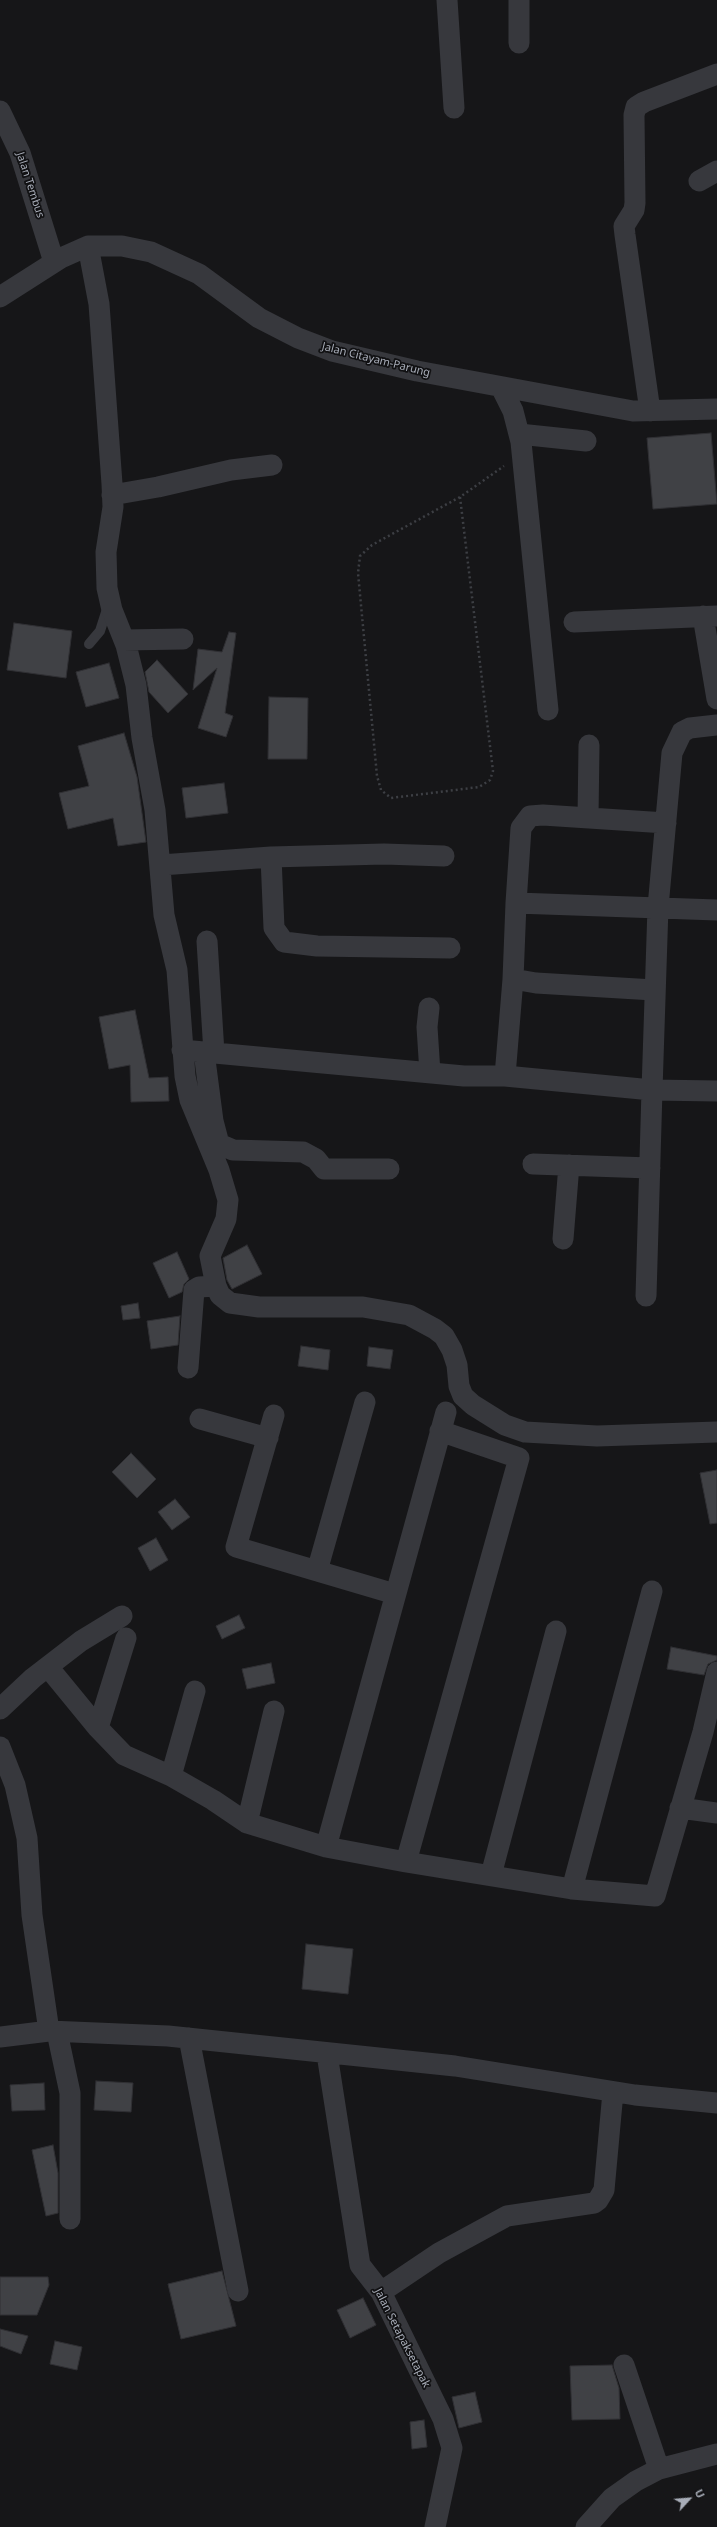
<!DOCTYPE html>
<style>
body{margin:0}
#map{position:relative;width:717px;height:2527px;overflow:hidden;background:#161618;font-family:"Noto Sans",sans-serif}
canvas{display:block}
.north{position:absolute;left:669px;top:2479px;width:40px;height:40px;-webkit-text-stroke:3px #111113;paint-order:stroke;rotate:64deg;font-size:11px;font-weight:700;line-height:16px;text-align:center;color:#a8adb8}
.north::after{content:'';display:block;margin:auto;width:14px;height:18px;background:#a8adb8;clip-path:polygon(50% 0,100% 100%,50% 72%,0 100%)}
</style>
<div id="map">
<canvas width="717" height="2527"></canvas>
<div class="north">U</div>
</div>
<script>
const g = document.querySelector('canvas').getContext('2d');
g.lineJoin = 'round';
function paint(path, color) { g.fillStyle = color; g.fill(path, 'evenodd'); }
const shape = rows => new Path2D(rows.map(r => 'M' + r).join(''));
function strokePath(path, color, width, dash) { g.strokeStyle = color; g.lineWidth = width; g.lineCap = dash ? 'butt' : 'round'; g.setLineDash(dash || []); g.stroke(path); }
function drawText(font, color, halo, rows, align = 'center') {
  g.font = font + ' "Noto Sans",sans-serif'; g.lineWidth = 3.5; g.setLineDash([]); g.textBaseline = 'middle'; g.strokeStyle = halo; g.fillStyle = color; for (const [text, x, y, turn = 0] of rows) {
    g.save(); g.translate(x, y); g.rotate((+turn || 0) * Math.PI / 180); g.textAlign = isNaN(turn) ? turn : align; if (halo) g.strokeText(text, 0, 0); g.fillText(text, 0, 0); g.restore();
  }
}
const building = shape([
 [711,433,717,504,653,509,647,438,711,433],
 [14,623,72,631,66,678,7,670,14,623],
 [229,632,236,633,225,713,233,716,226,737,198,728,217,668,193,690,198,649,222,652,229,632],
 [157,660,188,694,168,713,149,692,145,672,157,660],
 [109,663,119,698,86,707,76,672,109,663],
 [269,697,308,698,307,759,268,759,269,697],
 [124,733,137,777,146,842,118,846,113,818,68,829,59,793,89,786,78,746,124,733],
 [224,783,228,813,186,818,182,788,224,783],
 [135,1010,149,1078,168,1077,169,1101,131,1102,130,1065,109,1069,99,1017,135,1010],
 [247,1245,262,1274,232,1289,227,1280,223,1258,247,1245],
 [177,1252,189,1279,184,1284,182,1292,169,1298,153,1263,177,1252],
 [138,1303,140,1318,123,1320,121,1306,138,1303],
 [180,1316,178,1345,151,1349,147,1321,180,1316],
 [301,1346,330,1350,328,1370,298,1366,301,1346],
 [369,1347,393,1350,390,1369,367,1366,369,1347],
 [131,1453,156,1479,137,1498,112,1472,131,1453],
 [717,1470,717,1523,710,1524,700,1473,717,1470],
 [175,1499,190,1517,172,1530,158,1512,175,1499],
 [156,1538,168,1560,150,1571,138,1548,156,1538],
 [239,1615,245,1628,222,1639,216,1626,239,1615],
 [671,1647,717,1656,717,1660,708,1664,704,1675,667,1669,671,1647],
 [271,1663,275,1683,247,1689,242,1669,271,1663],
 [306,1944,353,1949,348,1994,302,1989,306,1944],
 [96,2081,133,2083,131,2112,94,2110,96,2081],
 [44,2083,45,2110,12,2111,10,2085,44,2083],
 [53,2145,58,2173,58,2213,46,2216,32,2150,53,2145],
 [222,2271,236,2326,181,2339,168,2284,222,2271],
 [0,2277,48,2277,49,2285,37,2315,0,2315,0,2277],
 [363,2298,376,2325,350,2338,337,2310,363,2298],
 [0,2329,28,2336,21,2354,0,2346,0,2329],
 [55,2341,82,2347,77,2370,50,2364,55,2341],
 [612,2365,619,2388,620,2419,572,2420,570,2366,612,2365],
 [475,2392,482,2422,459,2428,452,2397,475,2392],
 [424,2420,427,2447,412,2449,410,2422,424,2420]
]);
const path = shape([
 [460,497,493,771,490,780,479,787,391,798,381,790,377,776,358,573,360,556,372,545,460,497,504,466]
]);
const lane = shape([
 [89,644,100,631,108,606]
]);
const street = shape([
 [447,0,454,108],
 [519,0,519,43],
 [0,111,20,153,54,262],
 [699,181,717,171],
 [88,246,99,304,112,484,113,507,106,552,107,588,112,610,126,645,136,685,142,738,155,810,164,915,177,970,185,1076,190,1100,219,1170,228,1200,226,1219,210,1256,216,1286,220,1295,230,1303,259,1307,363,1307,409,1315,435,1329,444,1336,452,1350,457,1365,459,1386,463,1396,473,1405,505,1425,525,1432,597,1436,717,1432],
 [0,297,61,258,88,246,122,246,151,252,199,274,259,318,298,338,332,351,417,371,633,411,717,409],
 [501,387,513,411,521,442,548,710],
 [650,411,625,235,624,226,634,210,635,203,634,115,636,107,644,102,717,74],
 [519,434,586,441],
 [112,495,158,487,231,470,272,465],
 [703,616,717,699],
 [574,622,717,616],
 [124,640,183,639],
 [588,818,589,745],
 [271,857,274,928,284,942,317,946,450,948],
 [161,865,271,857,384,854,444,856],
 [516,903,521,828,530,816,543,815,666,823],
 [207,941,214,1053],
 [654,990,536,983,513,979,516,903,717,910],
 [429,1008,427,1027,430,1073],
 [182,1050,464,1076,505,1076,652,1090,658,907,672,753,682,732,690,728,717,725],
 [204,1052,213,1121,219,1144,233,1150,303,1152,316,1159,324,1169,389,1169],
 [505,1076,513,979],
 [533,1164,650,1168],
 [563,1239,569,1165],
 [646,1296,652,1090,717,1091],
 [188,1368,194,1290,199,1287,216,1286],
 [274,1415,236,1547,395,1594],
 [200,1419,268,1438],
 [317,1571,365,1402],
 [48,1667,98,1728,124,1755,171,1776,213,1800,247,1823,326,1847,406,1862,572,1889,655,1896,703,1732,717,1672],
 [0,1709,33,1678,81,1641,122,1616],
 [98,1728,126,1638],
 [0,1747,15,1785,27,1838,32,1915,49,2031,0,2037],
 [171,1776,195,1691],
 [680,1808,717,1813],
 [247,1823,274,1711],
 [326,1847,446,1412],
 [406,1862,519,1458,440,1431],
 [491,1875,556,1631],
 [572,1889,652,1591],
 [49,2031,168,2036,455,2066,635,2095,717,2103],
 [57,2032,70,2093,70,2219],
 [189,2038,238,2291],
 [327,2054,360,2265,381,2292,443,2419,452,2448,435,2527],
 [381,2292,439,2253,507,2216,594,2203,598,2200,604,2190,613,2092],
 [624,2365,659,2469],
 [586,2527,612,2498,636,2481,659,2469,717,2454]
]);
const streetNames = [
 ["Jalan Tembus",30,185,72],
 ["Jalan Citayam-Parung",376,360,14],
 ["Jalan Setapaksetapak",402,2338,63]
];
paint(building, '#404145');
strokePath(building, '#303034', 1);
strokePath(path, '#3d3f44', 2.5, [2, 3]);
strokePath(lane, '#37383d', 10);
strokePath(street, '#37383d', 21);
drawText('11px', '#a8adb8', '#111113', streetNames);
</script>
